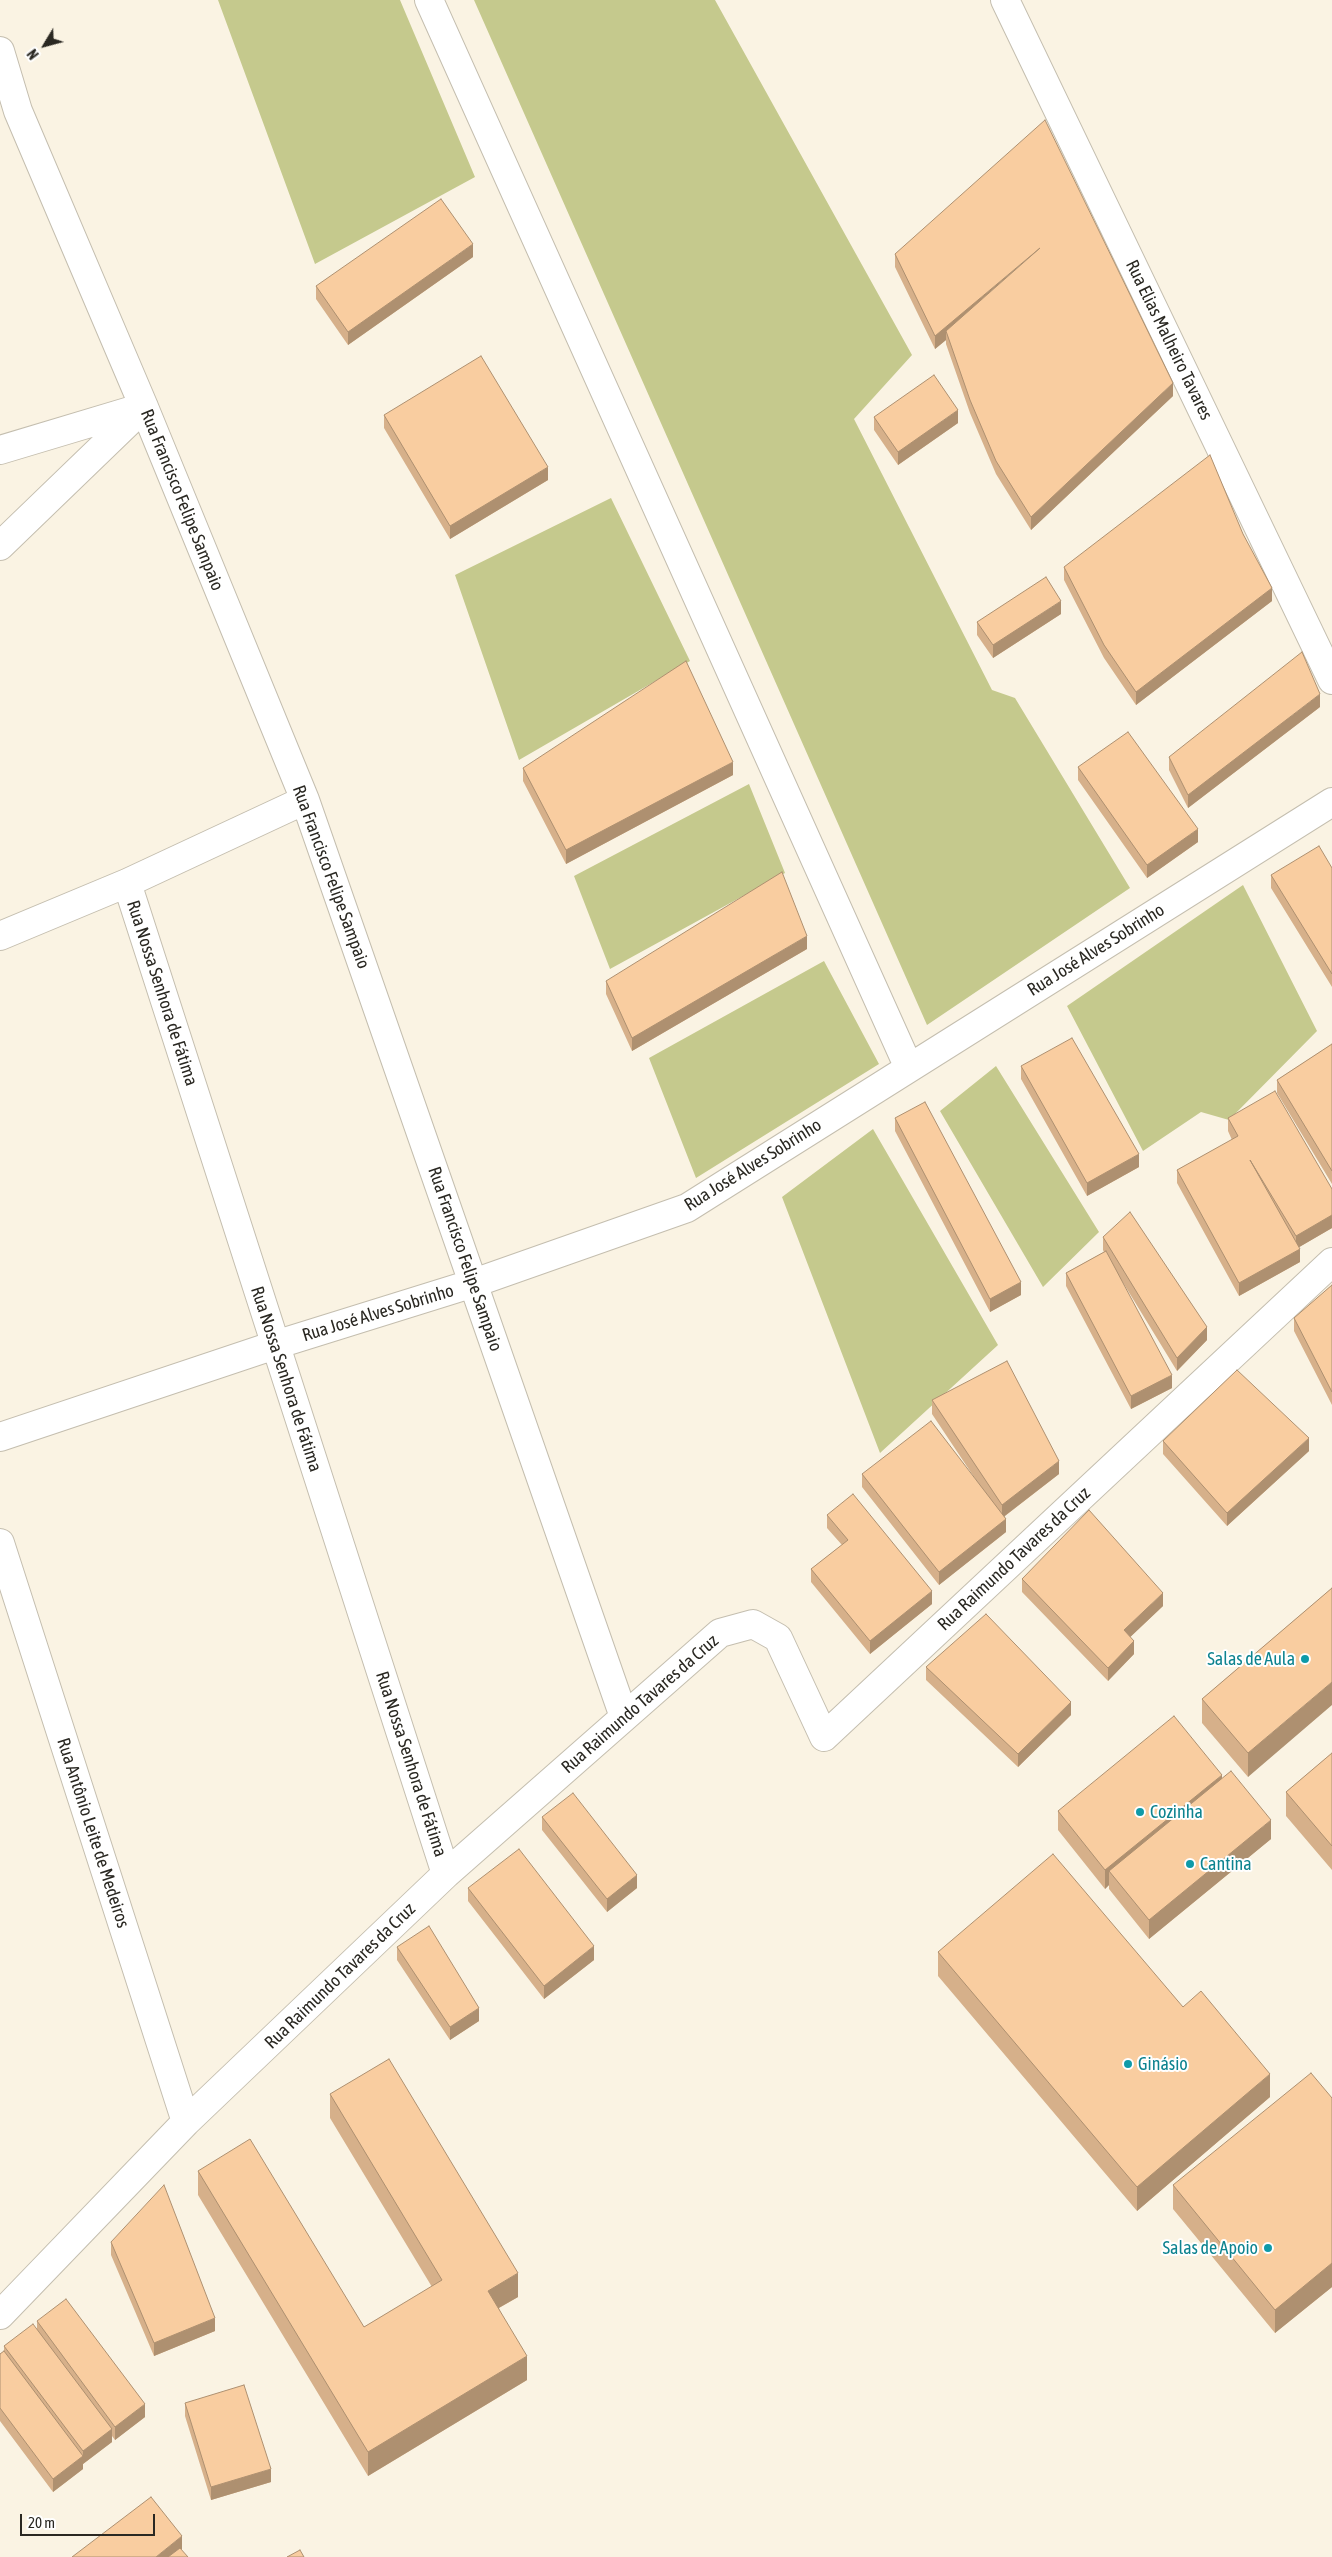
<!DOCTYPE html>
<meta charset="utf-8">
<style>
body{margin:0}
#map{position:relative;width:1332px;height:2557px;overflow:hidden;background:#faf3e3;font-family:"Asap Condensed",sans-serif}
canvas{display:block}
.north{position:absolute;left:20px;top:20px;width:50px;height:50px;-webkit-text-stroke:4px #fff;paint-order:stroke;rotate:233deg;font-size:14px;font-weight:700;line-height:20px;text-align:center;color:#2a2822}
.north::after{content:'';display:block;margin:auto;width:18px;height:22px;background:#2a2822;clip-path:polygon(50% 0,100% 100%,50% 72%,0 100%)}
.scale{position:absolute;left:20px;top:2514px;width:135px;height:22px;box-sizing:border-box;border:2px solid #2a2822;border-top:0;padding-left:6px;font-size:15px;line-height:18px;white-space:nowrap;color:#2a2822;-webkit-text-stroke:4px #fff;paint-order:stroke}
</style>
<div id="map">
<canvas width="1332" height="2557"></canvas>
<div class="north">N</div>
<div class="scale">20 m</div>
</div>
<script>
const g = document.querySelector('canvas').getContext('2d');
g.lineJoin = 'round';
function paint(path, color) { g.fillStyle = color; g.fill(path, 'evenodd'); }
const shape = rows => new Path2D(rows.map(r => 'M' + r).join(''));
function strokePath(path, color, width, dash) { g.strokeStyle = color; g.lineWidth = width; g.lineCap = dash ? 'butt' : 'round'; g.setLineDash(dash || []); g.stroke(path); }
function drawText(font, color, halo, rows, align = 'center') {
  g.font = font + ' "Asap Condensed",sans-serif'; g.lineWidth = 4; g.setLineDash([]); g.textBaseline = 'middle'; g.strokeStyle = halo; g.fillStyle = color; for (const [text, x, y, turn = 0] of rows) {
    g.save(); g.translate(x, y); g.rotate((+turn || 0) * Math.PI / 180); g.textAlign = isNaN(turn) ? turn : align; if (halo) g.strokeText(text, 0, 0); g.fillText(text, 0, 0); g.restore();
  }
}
const green = shape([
 [218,0,400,0,475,177,315,264],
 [474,0,715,0,912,355,854,419,992,690,1015,698,1130,888,927,1025],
 [611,498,690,661,519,760,455,575],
 [749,784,785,873,610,969,574,876],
 [1243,885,1317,1031,1229,1120,1201,1112,1143,1151,1067,1006],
 [824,961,879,1064,696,1178,649,1058],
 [996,1066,1099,1232,1043,1287,940,1111],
 [873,1129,998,1345,880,1453,782,1197]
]);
const minor = shape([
 [429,0,909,1068],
 [1005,0,1332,680],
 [0,51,18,111,144,407,305,800,624,1717],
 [0,450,140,408],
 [0,546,144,407],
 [127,883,446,1874],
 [0,936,127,883,305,800],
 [0,1437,275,1345,474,1283,687,1208,1332,802],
 [0,1543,186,2122],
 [0,2315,186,2122,446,1874,720,1633,753,1624,778,1638,824,1737,1332,1262]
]);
const wall = shape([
 [895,254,1173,396,1031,530,996,474,970,413,946,344,946,340,935,349,895,267],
 [473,257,348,345,316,299,316,286],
 [384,415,548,480,450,539,384,428],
 [874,417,958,423,898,465,874,430],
 [1243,534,1272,601,1136,705,1104,658,1064,580,1064,567],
 [1061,614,993,658,977,635,977,622],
 [1320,707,1188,808,1169,770,1169,757],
 [1078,767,1198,842,1147,878,1078,780],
 [523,768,733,775,566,864,523,781],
 [1332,868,1332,987,1271,888,1271,875],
 [807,949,632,1051,606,994,606,981],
 [1332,1044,1332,1184,1277,1093,1277,1080],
 [1021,1066,1139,1167,1087,1196,1021,1079],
 [895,1118,1021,1295,990,1312,895,1131],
 [1228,1118,1332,1189,1332,1228,1299,1247,1300,1262,1239,1296,1177,1183,1177,1170,1232,1140,1228,1131],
 [1103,1237,1207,1340,1177,1371,1122,1281,1172,1388,1131,1409,1066,1286,1066,1273,1104,1252,1103,1250],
 [1332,1285,1332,1405,1294,1331,1294,1318],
 [932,1400,1059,1474,1005,1516,1006,1532,939,1585,862,1487,862,1474,976,1480,932,1414],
 [1163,1441,1309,1451,1227,1526,1163,1454],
 [827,1515,932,1604,870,1654,811,1582,811,1569,842,1545,827,1528],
 [1022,1579,1163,1606,1130,1637,1134,1654,1108,1681,1022,1592],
 [1332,1588,1248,1777,1202,1723,1202,1699],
 [926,1667,1071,1715,1018,1767,926,1680],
 [1332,1753,1332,1870,1286,1816,1286,1792],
 [1222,1779,1271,1839,1149,1939,1109,1889,1109,1885,1105,1889,1058,1830,1058,1811],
 [542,1817,637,1888,607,1912,542,1830],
 [468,1888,594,1960,544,1999,468,1901],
 [397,1947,479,2021,450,2040,397,1960],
 [938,1952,1183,2007,1270,2097,1137,2211,938,1976],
 [330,2094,518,2297,499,2308,527,2380,368,2476,198,2195,198,2171,364,2327,432,2287,330,2118],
 [1332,2098,1332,2287,1275,2333,1173,2209,1173,2185],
 [111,2242,215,2331,154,2356,111,2255],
 [37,2321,145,2417,115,2440,112,2436,112,2442,83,2464,83,2469,53,2492,0,2421,0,2354,4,2351,4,2346,37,2329],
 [185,2403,271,2482,211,2500,185,2416]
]);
const shadedWall = shape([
 [473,244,473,257,348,345,348,332],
 [1040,248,946,331,946,340,935,349,935,336],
 [1173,383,1173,396,1031,530,1031,517],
 [958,410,958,423,898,465,898,452],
 [548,467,548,480,450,539,450,526],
 [1272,588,1272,601,1136,705,1136,692],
 [1061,601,1061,614,993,658,993,645],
 [1320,694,1320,707,1188,808,1188,795],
 [733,762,733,775,566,864,566,850],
 [1198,829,1198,842,1147,878,1147,865],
 [807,936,807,949,632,1051,632,1038],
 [1139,1154,1139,1167,1087,1196,1087,1183],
 [1332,1215,1332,1228,1296,1249,1296,1236],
 [1300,1249,1300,1262,1239,1296,1239,1283],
 [1021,1282,1021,1295,990,1312,990,1299],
 [1207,1327,1207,1340,1177,1371,1177,1358],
 [1172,1375,1172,1388,1131,1409,1131,1396],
 [1309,1438,1309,1451,1227,1526,1227,1513],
 [1059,1461,1059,1474,1002,1518,1002,1505],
 [1006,1519,1006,1532,939,1585,939,1572],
 [932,1591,932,1604,870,1654,870,1641],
 [1163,1593,1163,1606,1124,1643,1124,1630],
 [1134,1641,1134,1654,1108,1681,1108,1668],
 [1332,1682,1332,1705,1248,1777,1248,1753],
 [1071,1702,1071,1715,1018,1767,1018,1754],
 [1222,1775,1222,1794,1109,1871,1109,1885,1105,1889,1105,1870],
 [1271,1820,1271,1839,1149,1939,1149,1920],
 [637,1875,637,1888,607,1912,607,1899],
 [594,1946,594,1960,544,1999,544,1986],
 [479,2008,479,2021,450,2040,450,2027],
 [1270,2074,1270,2097,1137,2211,1137,2187],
 [1332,2263,1332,2287,1275,2333,1275,2310],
 [518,2273,518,2297,488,2314,488,2291],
 [215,2318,215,2331,154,2356,154,2343],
 [527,2356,527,2380,368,2476,368,2452],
 [145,2404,145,2417,115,2440,115,2427],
 [112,2429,112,2442,83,2464,83,2451],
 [83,2456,83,2469,53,2492,53,2479],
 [271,2469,271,2482,211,2500,211,2487],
 [182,2536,182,2549,172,2557,156,2557]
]);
const building = shape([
 [1045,120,1173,383,1031,517,996,461,970,400,946,331,1040,248,935,336,895,254,1045,120],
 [441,199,473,244,348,332,316,286,441,199],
 [481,356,548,467,450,526,384,415,481,356],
 [934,375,958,410,898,452,874,417,934,375],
 [1210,455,1243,534,1272,588,1136,692,1104,645,1064,567,1210,455],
 [1046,577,1061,601,993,645,977,622,1046,577],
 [1302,652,1320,694,1188,795,1169,757,1302,652],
 [686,661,733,762,566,850,523,768,686,661],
 [1128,732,1198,829,1147,865,1078,767,1128,732],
 [1319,846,1332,868,1332,974,1271,875,1319,846],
 [782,872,807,936,632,1038,606,981,782,872],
 [1072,1038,1139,1154,1087,1183,1021,1066,1072,1038],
 [1332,1044,1332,1171,1277,1080,1332,1044],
 [1275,1091,1332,1189,1332,1215,1296,1236,1250,1160,1300,1249,1239,1283,1177,1170,1238,1136,1228,1118,1275,1091],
 [925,1102,1021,1282,990,1299,895,1118,925,1102],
 [1130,1212,1207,1327,1177,1358,1103,1237,1130,1212],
 [1106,1251,1172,1375,1131,1396,1066,1273,1106,1251],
 [1332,1285,1332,1392,1294,1318,1332,1285],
 [1007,1361,1059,1461,1002,1505,932,1400,1007,1361],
 [1237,1370,1309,1438,1227,1513,1163,1441,1237,1370],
 [931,1421,1006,1519,939,1572,862,1474,931,1421],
 [853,1494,932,1591,870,1641,811,1569,848,1540,827,1515,853,1494],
 [1089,1510,1163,1593,1124,1630,1134,1641,1108,1668,1022,1579,1089,1510],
 [1332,1588,1332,1682,1248,1753,1202,1699,1332,1588],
 [986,1614,1071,1702,1018,1754,926,1667,986,1614],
 [1174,1716,1222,1775,1105,1870,1058,1811,1174,1716],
 [1332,1753,1332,1846,1286,1792,1332,1753],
 [1231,1771,1271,1820,1149,1920,1109,1871,1231,1771],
 [573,1793,637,1875,607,1899,542,1817,573,1793],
 [519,1849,594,1946,544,1986,468,1888,519,1849],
 [1053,1854,1183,2007,1201,1991,1270,2074,1137,2187,938,1952,1053,1854],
 [429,1926,479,2008,450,2027,397,1947,429,1926],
 [389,2059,518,2273,488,2291,527,2356,368,2452,198,2171,250,2139,364,2327,442,2280,330,2094,389,2059],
 [1311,2073,1332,2098,1332,2263,1275,2310,1173,2185,1311,2073],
 [164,2185,215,2318,154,2343,111,2242,164,2185],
 [66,2299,145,2404,115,2427,37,2321,66,2299],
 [33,2324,112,2429,83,2451,4,2346,33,2324],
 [4,2351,83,2456,53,2479,0,2408,0,2354,4,2351],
 [244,2385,271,2469,211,2487,185,2403,244,2385],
 [151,2497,182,2536,156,2557,72,2557,151,2497],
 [180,2548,188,2557,168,2557,180,2548],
 [300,2550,304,2557,287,2557,300,2550]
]);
const markers = [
 [1305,1659,5,"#0f9aa8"],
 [1140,1812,5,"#0f9aa8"],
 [1190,1864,5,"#0f9aa8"],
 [1128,2064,5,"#0f9aa8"],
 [1268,2248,5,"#0f9aa8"]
];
const streetNames = [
 ["Rua Elias Malheiro Tavares",1169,340,64],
 ["Rua Francisco Felipe Sampaio",182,500,68],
 ["Rua Francisco Felipe Sampaio",331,877,70],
 ["Rua José Alves Sobrinho",1096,950,-32],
 ["Rua Nossa Senhora de Fátima",162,993,72],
 ["Rua José Alves Sobrinho",753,1165,-32],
 ["Rua Francisco Felipe Sampaio",465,1259,71],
 ["Rua José Alves Sobrinho",378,1313,-17],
 ["Rua Nossa Senhora de Fátima",286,1379,72],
 ["Rua Raimundo Tavares da Cruz",1014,1559,-43],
 ["Rua Raimundo Tavares da Cruz",640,1704,-41],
 ["Rua Nossa Senhora de Fátima",411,1764,72],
 ["Rua Antônio Leite de Medeiros",93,1833,72],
 ["Rua Raimundo Tavares da Cruz",340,1976,-44]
];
const cultureNames = [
 ["Salas de Aula",1295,1659,"right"],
 ["Cozinha",1150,1812],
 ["Cantina",1200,1864],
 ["Ginásio",1138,2064],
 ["Salas de Apoio",1258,2248,"right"]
];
paint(green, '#c5c98d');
strokePath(minor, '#c4beaf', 30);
strokePath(minor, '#fff', 28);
paint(wall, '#d6b08a');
paint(shadedWall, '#ae9070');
paint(building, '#f9cda0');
strokePath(building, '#ae9070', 1);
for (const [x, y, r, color] of markers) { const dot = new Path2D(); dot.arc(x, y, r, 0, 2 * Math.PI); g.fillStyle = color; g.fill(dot); strokePath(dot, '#fff', 2); }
drawText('18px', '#2a2822', '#fff', streetNames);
drawText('18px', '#0d838f', '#fff', cultureNames, 'left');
</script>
